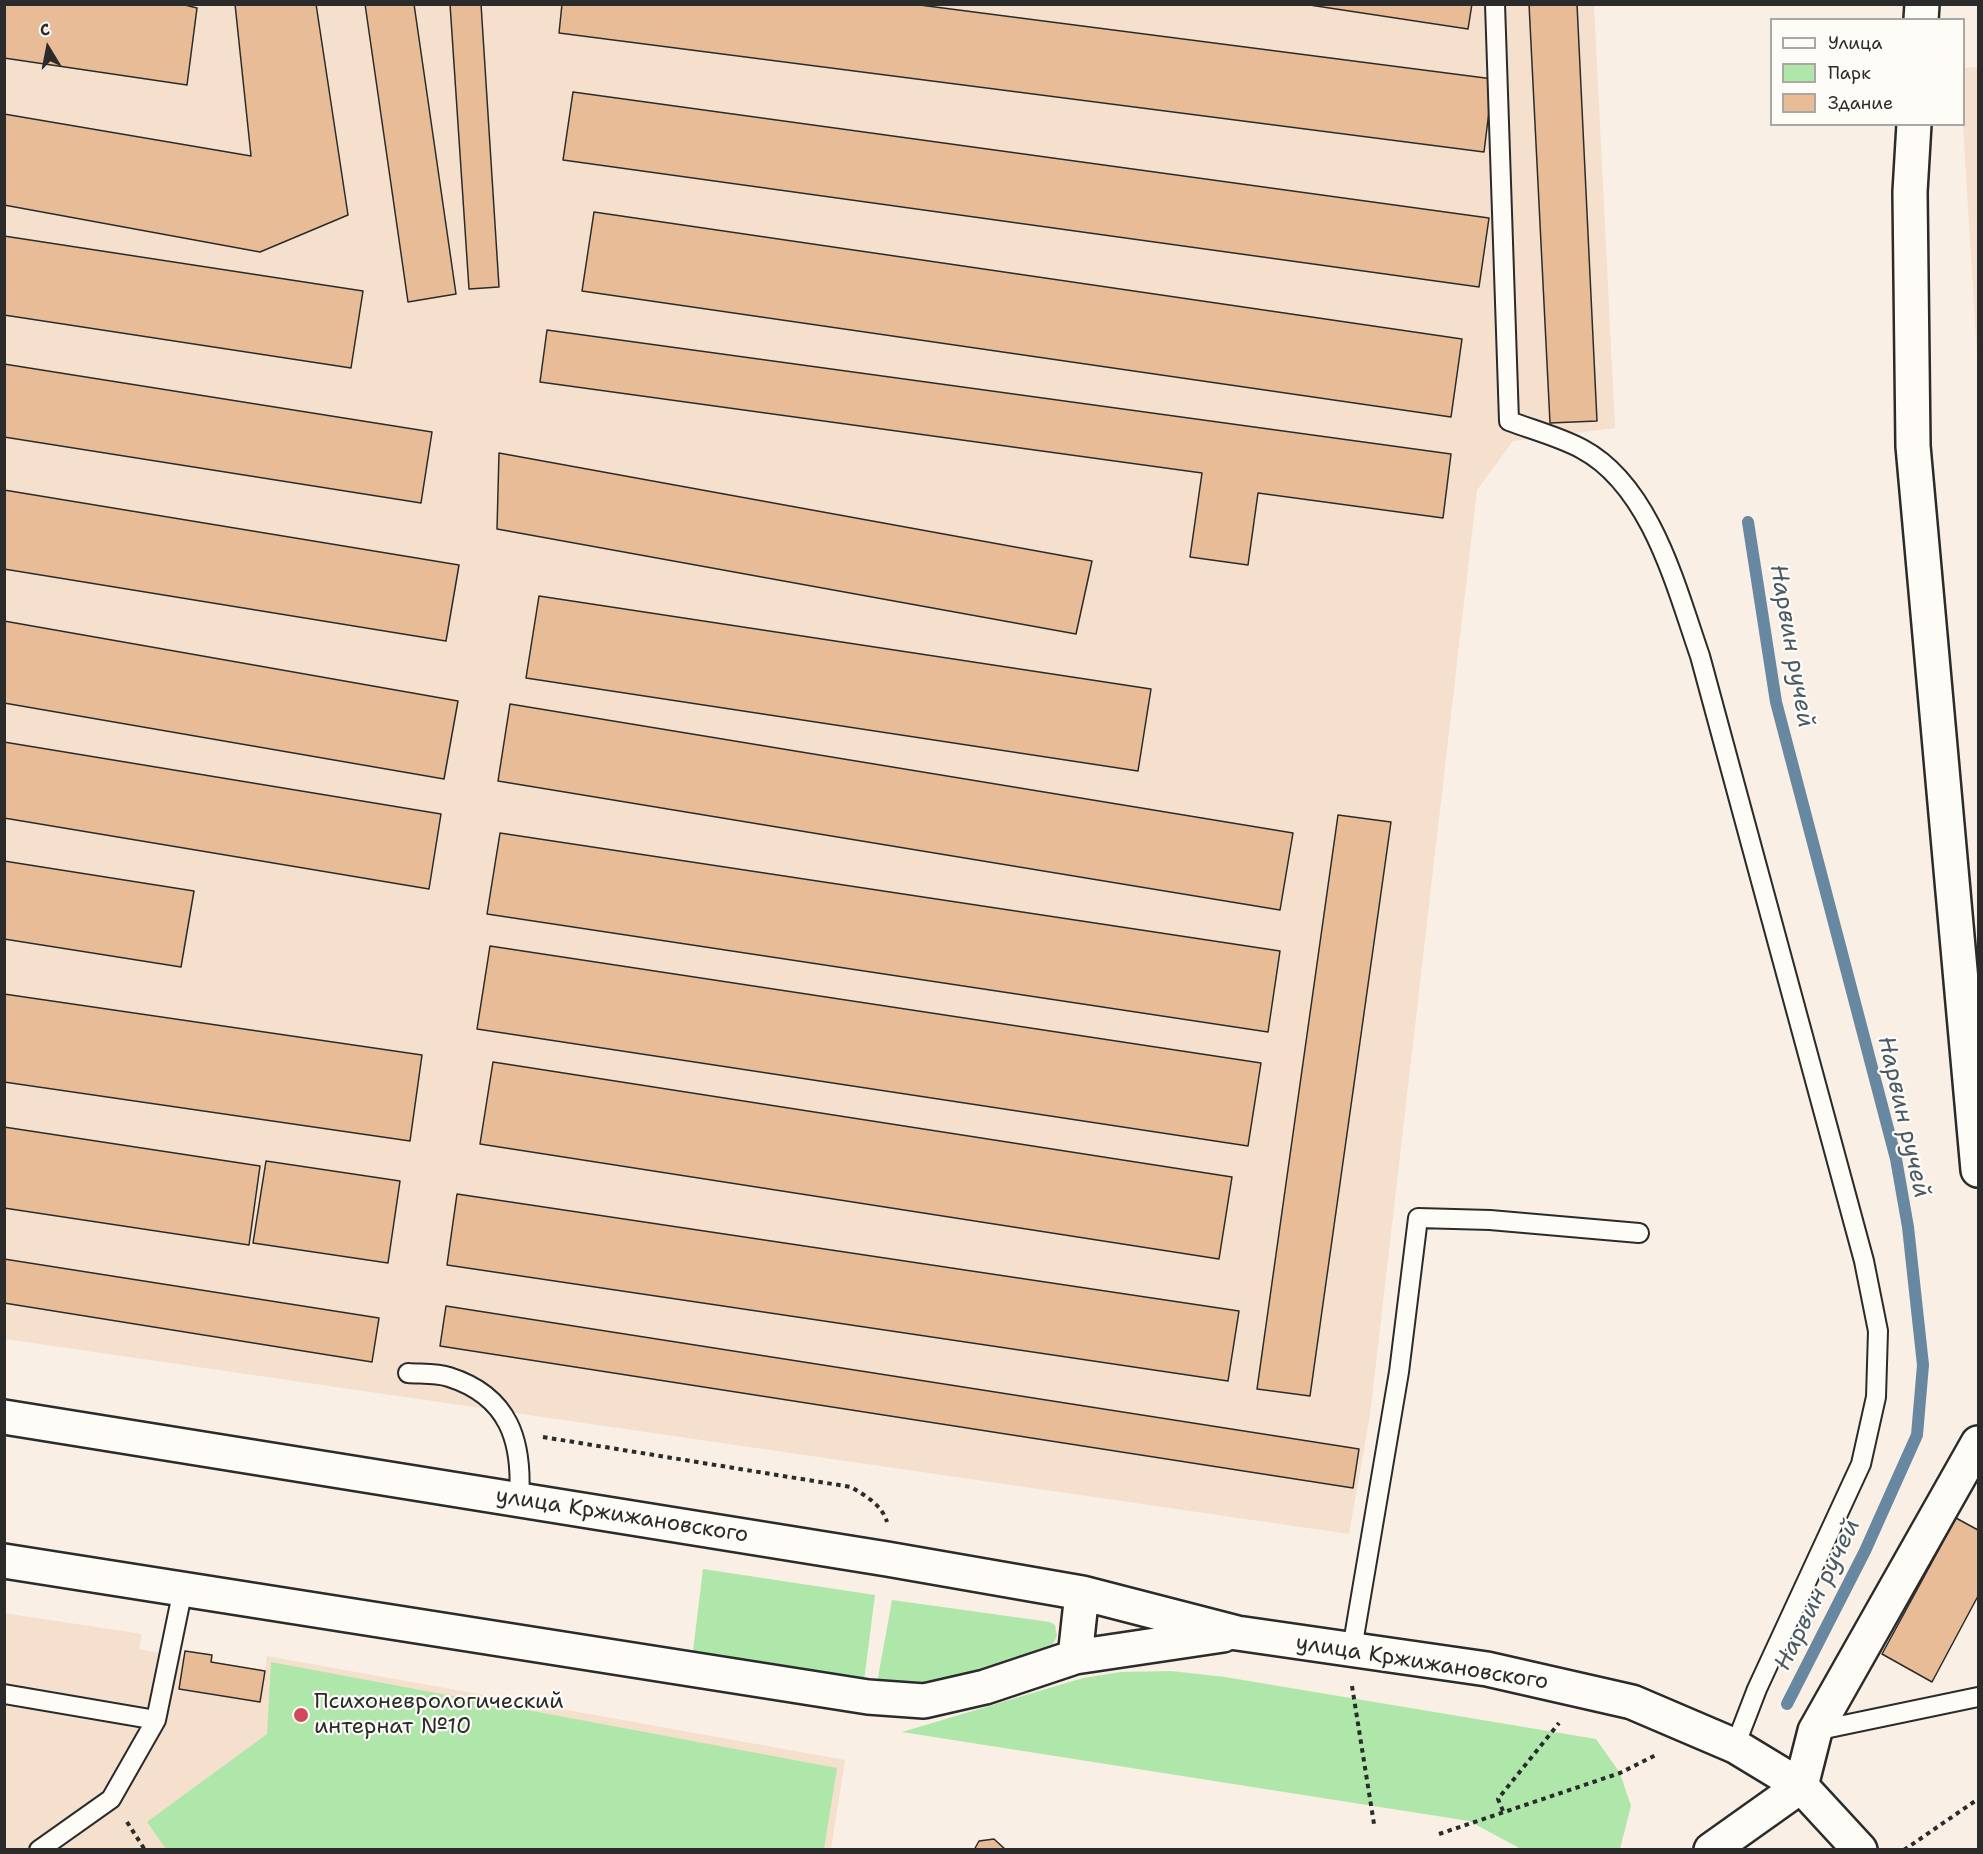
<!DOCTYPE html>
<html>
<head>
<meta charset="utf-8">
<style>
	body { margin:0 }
	#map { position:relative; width:1983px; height:1854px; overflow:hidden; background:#f9efe4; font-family:"Shantell Sans",sans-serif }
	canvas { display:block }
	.frame { position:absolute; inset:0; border:6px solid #2b2b2b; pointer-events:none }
	.legend { position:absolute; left:1770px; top:18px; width:195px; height:108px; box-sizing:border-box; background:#fdfcf7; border:2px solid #a9a8a5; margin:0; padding:8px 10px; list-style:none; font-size:18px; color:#2b2b2b }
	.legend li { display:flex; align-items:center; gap:12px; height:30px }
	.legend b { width:30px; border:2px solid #a9a8a5 }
	.north { position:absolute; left:18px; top:18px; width:60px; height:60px; -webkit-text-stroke:4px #fdfcf7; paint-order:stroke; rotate:350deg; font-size:16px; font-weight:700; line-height:24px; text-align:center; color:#2b2b2b }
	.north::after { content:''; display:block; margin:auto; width:21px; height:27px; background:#2b2b2b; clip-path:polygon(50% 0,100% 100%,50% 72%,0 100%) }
</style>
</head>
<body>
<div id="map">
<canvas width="1983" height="1854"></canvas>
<div class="frame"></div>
<ul class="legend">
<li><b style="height:8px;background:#fdfcf7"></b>Улица</li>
<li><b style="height:16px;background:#afe7ab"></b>Парк</li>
<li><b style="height:16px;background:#e7bc97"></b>Здание</li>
</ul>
<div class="north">С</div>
</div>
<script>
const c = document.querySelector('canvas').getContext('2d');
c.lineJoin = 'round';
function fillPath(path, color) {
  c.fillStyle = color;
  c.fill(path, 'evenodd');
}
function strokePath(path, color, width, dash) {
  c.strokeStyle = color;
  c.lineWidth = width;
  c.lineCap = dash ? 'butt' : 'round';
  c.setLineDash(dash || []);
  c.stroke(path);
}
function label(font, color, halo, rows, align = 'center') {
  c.font = font + ' "Shantell Sans",sans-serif';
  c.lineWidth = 4.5;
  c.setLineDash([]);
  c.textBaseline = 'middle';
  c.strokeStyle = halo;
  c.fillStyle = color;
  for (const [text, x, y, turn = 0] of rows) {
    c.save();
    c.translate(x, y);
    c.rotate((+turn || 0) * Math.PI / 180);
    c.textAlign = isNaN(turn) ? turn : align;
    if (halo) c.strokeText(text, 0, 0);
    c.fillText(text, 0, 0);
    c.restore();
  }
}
fillPath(new Path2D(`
	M5 5H1594L1615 428 1513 441 1477 490 1370 1415 1349 1534 5 1339Z
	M1978 67V373L1963 125 1964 68Z
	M4 1613 142 1634 139 1649 184 1658 265 1670 267 1656 845 1760 831 1849H5Z`), '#f4e0cd');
fillPath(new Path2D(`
	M703 1569 875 1595 864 1681 693 1651Z
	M892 1600 1050 1622 1055 1625 1057 1636 1052 1646 1002 1667 943 1680 908 1686 877 1683Z
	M271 1662 837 1768 824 1849H166L147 1822 267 1734Z
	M1171 1671 1225 1677 1596 1739 1620 1773 1631 1806 1620 1849H1521L1469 1821 902 1732 1083 1678 1121 1672Z`), '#afe7ab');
strokePath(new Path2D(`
	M1748 522 1776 702 1896 1159 1908 1227 1923 1365 1917 1435 1865 1551 1787 1704`), '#6887a0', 12);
const building = new Path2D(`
	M4 4H181L197 8 187 85 4 58Z
	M235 4H316L348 215 260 252 4 205V114L251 156Z
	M365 4H414L456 294 408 302Z
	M450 4H481L499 287 469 289Z
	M562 4H912L1493 79 1484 152 559 33Z
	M1303 4H1472L1468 29Z
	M1529 4H1577L1597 421 1550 423Z
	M573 92 1489 218 1479 287 563 160Z
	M594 212 1462 339 1451 417 582 291Z
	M4 236 363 291 351 368 4 315Z
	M547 330 1451 454 1443 518 1258 493 1248 565 1190 557 1202 473 540 382Z
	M4 364 432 432 421 503 4 437Z
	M499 453 1092 561 1076 634 497 529Z
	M4 490 459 565 446 641 4 569Z
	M539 596 1151 689 1138 771 526 678Z
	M4 621 458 701 444 779 4 703Z
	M510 704 1293 833 1280 910 498 781Z
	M4 742 441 814 429 889 4 818Z
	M1338 815 1391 822 1310 1396 1257 1389Z
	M500 833 1280 951 1268 1032 487 914Z
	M4 861 194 891 181 967 4 939Z
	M490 946 1261 1063 1248 1146 477 1029Z
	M4 994 422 1055 410 1141 4 1082Z
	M493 1062 1232 1177 1219 1259 480 1144Z
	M4 1127 260 1166 249 1245 4 1208Z
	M266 1161 400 1181 388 1263 253 1243Z
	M457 1194 1239 1311 1228 1381 447 1265Z
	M4 1259 379 1318 372 1362 4 1303Z
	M446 1306 1359 1449 1353 1488 440 1346Z
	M1956 1518 1978 1530V1596L1932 1682 1882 1654Z
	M185 1651 212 1655 211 1662 265 1671 260 1702 179 1689Z
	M994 1839 1006 1850H974L979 1841Z`);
fillPath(building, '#e7bc97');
strokePath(building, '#2b2b2b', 1.5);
const lane = new Path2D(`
	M1495 4 1509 421C1533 430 1560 437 1582 449 1651 486 1676 587 1700 656L1864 1261 1878 1331 1876 1397 1861 1464 1757 1689 1735 1746
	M408 1373C421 1374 437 1373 449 1377 509 1396 523 1441 519 1499
	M1352 1649 1399 1372 1418 1218 1490 1220 1639 1233
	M4 1694 156 1720
	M1815 1731 1978 1697
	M39 1850 111 1799 156 1720 183 1589`);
const street = new Path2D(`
	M1921 20 1922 4
	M1914 124 1910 192 1913 446 1978 1170
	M4 1417 887 1559 1082 1593 1237 1633 1487 1669 1632 1702 1735 1746 1801 1786 1860 1850
	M4 1561 868 1697 924 1701 985 1687 1075 1657 1223 1635
	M1075 1657 1082 1593
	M1801 1786 1815 1731 1978 1443
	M1711 1850 1801 1786`);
strokePath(lane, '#2b2b2b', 22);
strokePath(street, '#2b2b2b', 38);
strokePath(new Path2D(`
	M543 1437 851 1487C866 1496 882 1505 887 1522
	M1352 1686 1374 1824
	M1503 1811 1498 1799 1559 1723
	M127 1822 145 1850
	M1439 1834 1620 1773 1658 1754
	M1904 1850 1978 1799`), '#2b2b2b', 4, [4.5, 4.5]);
strokePath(lane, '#fdfcf7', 18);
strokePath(street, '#fdfcf7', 33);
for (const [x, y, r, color] of [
	[301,1715,8,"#d1495b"]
]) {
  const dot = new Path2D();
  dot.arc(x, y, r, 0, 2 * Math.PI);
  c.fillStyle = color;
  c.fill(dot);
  strokePath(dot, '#fdfcf7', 2);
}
label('22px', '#2b2b2b', '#fdfcf7', [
	["улица Кржижановского",622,1516,9],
	["улица Кржижановского",1422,1663,9]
]);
label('22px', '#2b2b2b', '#fdfcf7', [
	["Психоневрологический",314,1702],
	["интернат №10",314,1727]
], 'left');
label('italic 24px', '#4a5966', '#fdfcf7', [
	["Нарвин ручей",1791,646,80],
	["Нарвин ручей",1903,1117,77],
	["Нарвин ручей",1818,1595,-64]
]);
</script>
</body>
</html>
